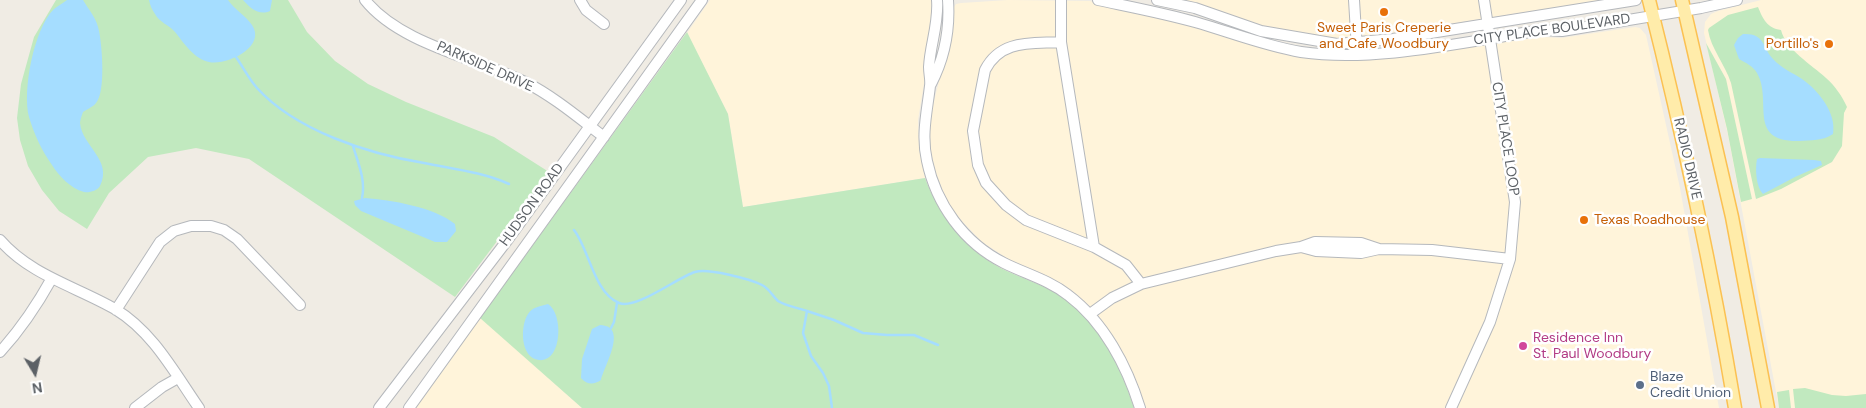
<!DOCTYPE html>
<html>
<head>
<meta charset="utf-8">
<style>
	body { margin:0 }
	#map { position:relative; width:1866px; height:408px; overflow:hidden; background:#f0ece4; font-family:"DM Sans",sans-serif }
	canvas { display:block }
	.north { position:absolute; left:10px; top:348px; width:50px; height:50px; -webkit-text-stroke:4px #fff; paint-order:stroke; rotate:171deg; font-size:14px; font-weight:700; line-height:20px; text-align:center; color:#5c6166 }
	.north::after { content:''; display:block; margin:auto; width:18px; height:22px; background:#5c6166; clip-path:polygon(50% 0,100% 100%,50% 72%,0 100%) }
</style>
</head>
<body>
<div id="map">
<canvas width="1866" height="408"></canvas>
<div class="north">N</div>
</div>
<script>
const c = document.querySelector('canvas').getContext('2d');
c.lineJoin = 'round';
function fillPath(path, color) {
  c.fillStyle = color;
  c.fill(path, 'evenodd');
}
function strokePath(path, color, width, dash) {
  c.strokeStyle = color;
  c.lineWidth = width;
  c.lineCap = dash ? 'butt' : 'round';
  c.setLineDash(dash || []);
  c.stroke(path);
}
function label(font, color, halo, rows, align = 'center') {
  c.font = font + ' "DM Sans",sans-serif';
  c.lineWidth = 5;
  c.setLineDash([]);
  c.textBaseline = 'middle';
  c.strokeStyle = halo;
  c.fillStyle = color;
  for (const [text, x, y, turn = 0] of rows) {
    c.save();
    c.translate(x, y);
    c.rotate((+turn || 0) * Math.PI / 180);
    c.textAlign = isNaN(turn) ? turn : align;
    if (halo) c.strokeText(text, 0, 0);
    c.fillText(text, 0, 0);
    c.restore();
  }
}
fillPath(new Path2D(`
	M710 0H933L931 41 918 120 919 149 925 178 743 207 728 114 687 33Z
	M1008 0 1089 1 1115 6 1312 56 1478 42 1513 41 1542 37 1561 38 1635 27 1640 28 1646 35 1680 188 1719 408H1146L1137 383 1126 359 1109 331 1092 308 1075 293 1061 283 1037 271 1013 262 982 242 959 218 948 203 936 174 930 148V129L933 105 948 46 952 10 956 4 961 3Z
	M1172 0H1603L1345 40 1283 33Z
	M1761 0H1866V408H1779L1728 135 1704 33 1705 22 1711 14 1718 11Z
	M477 314 582 408H409Z`), '#fff4da');
fillPath(new Path2D(`
	M56 0H288L307 32 335 61 368 84 406 102 494 137 549 172 455 297 249 159 196 148 148 157 109 193 87 229 59 211 42 190 28 166 20 140 17 118 21 84 34 37Z
	M1758 7C1763 19 1767 28 1781 30 1786 50 1811 64 1826 78 1835 86 1842 96 1847 107L1844 113 1842 146 1832 162 1781 189 1756 199 1731 83C1725 64 1711 49 1708 30L1709 28 1728 15Z
	M687 32 728 114 743 207 925 178C940 219 969 254 1009 272 1029 281 1049 287 1067 300 1100 325 1122 369 1134 408H582L480 318Z
	M1706 43 1726 79 1752 199 1741 202 1727 129Z
	M1805 388 1832 395 1846 396 1866 394V408H1795L1793 389Z
	M1789 390 1791 408H1779L1777 392Z`), '#c1e9bf');
fillPath(new Path2D(`
	M67 0H83C89 10 97 19 99 31 102 45 106 92 96 103 93 107 87 109 83 112 82 115 80 120 80 123 82 146 113 160 100 186 97 191 89 193 84 192 70 188 59 176 52 165 42 151 34 134 29 117 22 91 34 28 54 9 58 6 63 3 67 0Z
	M149 0H228C234 9 246 16 252 25 267 47 226 66 209 62 194 59 184 43 175 32 169 25 159 22 155 14 152 10 150 5 149 0Z
	M243 0H272L270 11C259 16 250 8 243 0Z
	M1743 34C1765 33 1762 47 1773 59 1781 68 1793 73 1802 79 1818 90 1837 113 1833 134 1823 141 1811 140 1799 141 1746 142 1773 101 1757 73 1753 66 1746 63 1739 59L1734 45 1738 38Z
	M1760 158 1814 160 1821 161 1822 165 1795 177 1763 194C1756 187 1755 169 1757 159Z
	M365 198C391 200 434 207 455 224L456 231 447 242H435L361 211 355 205 354 201Z
	M548 304C564 314 562 363 539 360 520 358 520 326 528 314 532 307 541 306 548 304Z
	M600 325C629 326 604 366 601 380 594 385 587 385 581 378L582 359 592 329Z`), '#a5ddff');
strokePath(new Path2D(`
	M236 57C243 67 249 79 257 88 296 131 369 154 424 163 453 169 482 172 509 184
	M353 146C358 163 366 180 362 198
	M574 230C589 249 594 293 619 303 636 310 678 277 695 272 708 268 750 279 762 285 770 289 772 296 778 301 786 306 798 308 807 311L803 333 811 356 823 373 829 386 832 408
	M807 311 834 320 863 333 887 335H914L938 345
	M611 328 614 322 617 303`), '#a5ddff', 2.5);
const minor = new Path2D(`
	M365 0C400 44 476 58 525 82 553 96 579 118 604 137
	M580 0 586 10 604 24
	M937 0C939 23 930 45 929 67 929 74 931 80 930 86 927 112 921 135 927 161 936 204 964 243 1004 263 1026 274 1049 280 1068 295 1104 322 1127 366 1140 408
	M1061 0V42C1031 44 1001 39 985 70L973 131 978 165 986 183 1006 205 1026 220 1094 247 1126 265 1141 284
	M1098 0C1131 7 1163 13 1195 22 1230 32 1265 46 1301 52 1377 63 1467 41 1543 30L1562 31 1701 8 1737 0
	M1157 0 1195 8 1261 31 1337 44 1393 39 1636 0
	M1354 0 1357 49
	M1061 42 1094 247
	M931 84C944 59 950 29 948 0
	M0 240C30 275 77 287 115 309 153 332 174 372 199 408
	M1301 247 1316 251 1361 253 1379 249 1432 250 1510 259
	M116 310 160 242 174 231 191 226H211L224 230 237 239 300 305
	M1090 314 1112 298 1141 284 1276 251 1301 247 1315 242 1361 243 1379 249
	M0 352C21 329 37 305 52 278
	M135 408 162 387 178 378
	M379 408 509 238 681 0
	M409 408 702 0
	M1451 408 1490 322 1510 259 1515 202 1484 0`);
const major = new Path2D(`
	M1649 0C1683 135 1712 271 1735 408
	M1682 0 1732 217 1768 408`);
strokePath(minor, '#b5b8bc', 12);
strokePath(major, '#fbc152', 15);
strokePath(minor, '#fff', 10);
strokePath(major, '#ffecaa', 12);
for (const [x, y, r, color] of [
	[1384,12,5,"#e8710a"],
	[1829,44,5,"#e8710a"],
	[1584,220,5,"#e8710a"],
	[1523,346,5,"#d1479c"],
	[1640,385,5,"#5c6f8a"]
]) {
  const dot = new Path2D();
  dot.arc(x, y, r, 0, 2 * Math.PI);
  c.fillStyle = color;
  c.fill(dot);
  strokePath(dot, '#fff', 2);
}
label('14px', '#c56008', '#fff', [
	["Sweet Paris Creperie",1384,28],
	["and Cafe Woodbury",1384,44],
	["Portillo's",1819,44,"right"],
	["Texas Roadhouse",1594,220,"left"]
]);
label('14px', '#5c6166', '#fff', [
	["CITY PLACE BOULEVARD",1552,30,-8],
	["PARKSIDE DRIVE",485,67,24],
	["CITY PLACE LOOP",1505,139,81],
	["RADIO DRIVE",1687,159,77],
	["HUDSON ROAD",532,205,-54]
]);
label('14px', '#b23c85', '#fff', [
	["Residence Inn",1533,338],
	["St. Paul Woodbury",1533,354]
], 'left');
label('14px', '#4e5e75', '#fff', [
	["Blaze",1650,377],
	["Credit Union",1650,393]
], 'left');
</script>
</body>
</html>
